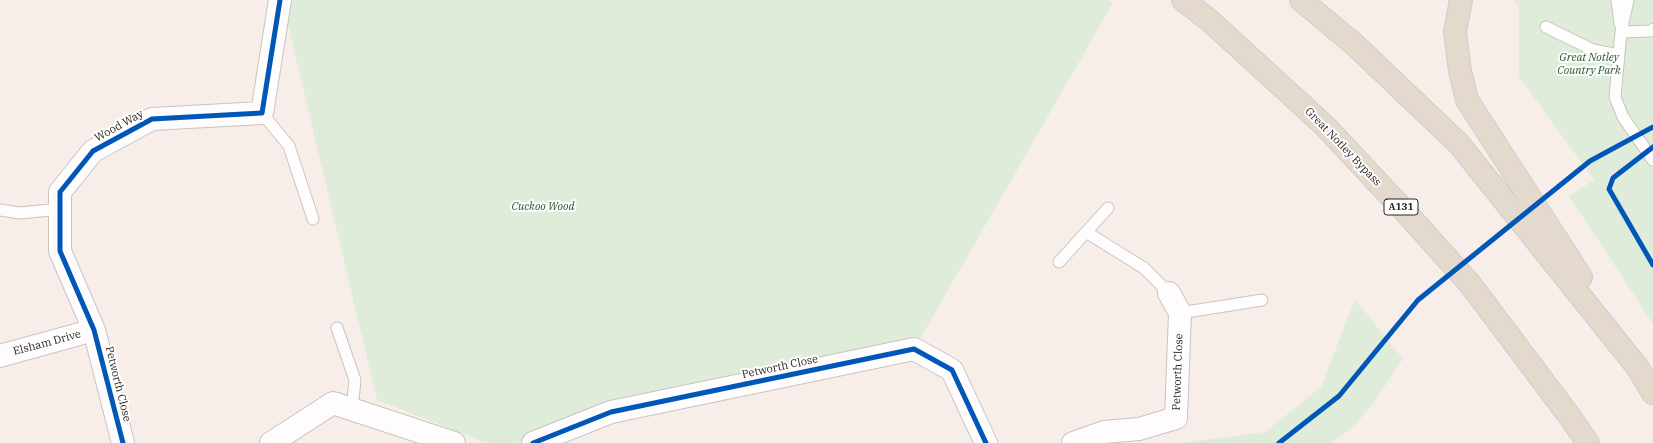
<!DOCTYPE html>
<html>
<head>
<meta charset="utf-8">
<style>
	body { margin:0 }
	canvas { display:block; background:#f8eee9 }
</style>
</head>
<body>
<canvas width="1653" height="443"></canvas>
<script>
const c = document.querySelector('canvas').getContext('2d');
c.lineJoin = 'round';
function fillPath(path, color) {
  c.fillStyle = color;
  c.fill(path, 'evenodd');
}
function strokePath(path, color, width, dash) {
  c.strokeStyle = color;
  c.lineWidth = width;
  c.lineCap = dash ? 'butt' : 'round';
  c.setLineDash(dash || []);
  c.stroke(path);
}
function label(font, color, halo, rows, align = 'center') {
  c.font = font + ' "IBM Plex Serif",serif';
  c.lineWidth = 4;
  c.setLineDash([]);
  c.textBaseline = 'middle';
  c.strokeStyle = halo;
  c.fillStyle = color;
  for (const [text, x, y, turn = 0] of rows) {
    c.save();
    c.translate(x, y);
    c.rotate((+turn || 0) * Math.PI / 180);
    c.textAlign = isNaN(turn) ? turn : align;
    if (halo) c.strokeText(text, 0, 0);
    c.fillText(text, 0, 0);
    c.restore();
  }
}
fillPath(new Path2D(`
	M282 0H1108L1113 3 916 346 605 405 516 443H491L482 441 377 400Z
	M1513 0H1653V324L1569 196 1594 180 1519 77V6Z
	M1355 299 1403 359C1382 389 1363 426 1330 443H1180L1265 432 1321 387Z`), '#e0ecda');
const service = new Path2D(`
	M1617 0 1620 24
	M1628 0 1621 32 1615 97 1623 117 1653 160
	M1546 27 1593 50 1619 55
	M1621 32 1651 31 1653 29
	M262 113 289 146 313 219
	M0 210 20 213 60 209
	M1086 232 1144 268 1169 293
	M1059 262 1108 208
	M1180 313 1262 300
	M337 328 355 380 352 409`);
const minor = new Path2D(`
	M0 356 94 330
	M123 443 94 330 60 251V192L93 151 152 119 262 113 280 0
	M271 443 333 403 454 443
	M533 443 611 412 914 349 952 370 986 443
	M1073 443 1104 432 1139 429 1176 418 1180 313 1169 293`);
const trunk = new Path2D(`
	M1183 0 1209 20 1325 126 1410 217 1470 284 1570 417 1588 443
	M1301 0 1355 45 1459 144 1638 368 1653 393
	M1461 0 1455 32 1460 71 1467 100 1581 277`);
strokePath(service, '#cac3bf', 13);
strokePath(minor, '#cac3bf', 24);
strokePath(trunk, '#d2cdca', 24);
strokePath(service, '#fefcfc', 11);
strokePath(minor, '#fefcfc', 22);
strokePath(trunk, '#e3d9cd', 22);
strokePath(new Path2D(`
	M1653 147 1613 178 1609 189 1653 265
	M123 443 94 330 60 251V192L93 151 152 119 262 113 280 0
	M533 443 611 412 914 349 952 370 986 443
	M1279 443 1339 396 1418 300 1590 161 1653 127`), '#0057b8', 5);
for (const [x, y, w] of [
	[1401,207,34]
]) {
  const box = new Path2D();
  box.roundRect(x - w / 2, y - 8, w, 16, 3);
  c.fillStyle = '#fefefe';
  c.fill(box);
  strokePath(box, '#2a2420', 1);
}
label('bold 10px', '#2a2420', null, [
	["A131",1401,207]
]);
label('italic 11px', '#23522a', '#fefefe', [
	["Great Notley",1589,58],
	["Country Park",1589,71],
	["Cuckoo Wood",543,207]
]);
label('11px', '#2a2420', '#fefefe', [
	["Wood Way",119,126,-29],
	["Great Notley Bypass",1343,147,46],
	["Elsham Drive",47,343,-15],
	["Petworth Close",780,367,-12],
	["Petworth Close",1178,372,-88],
	["Petworth Close",118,384,76]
]);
</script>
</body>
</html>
